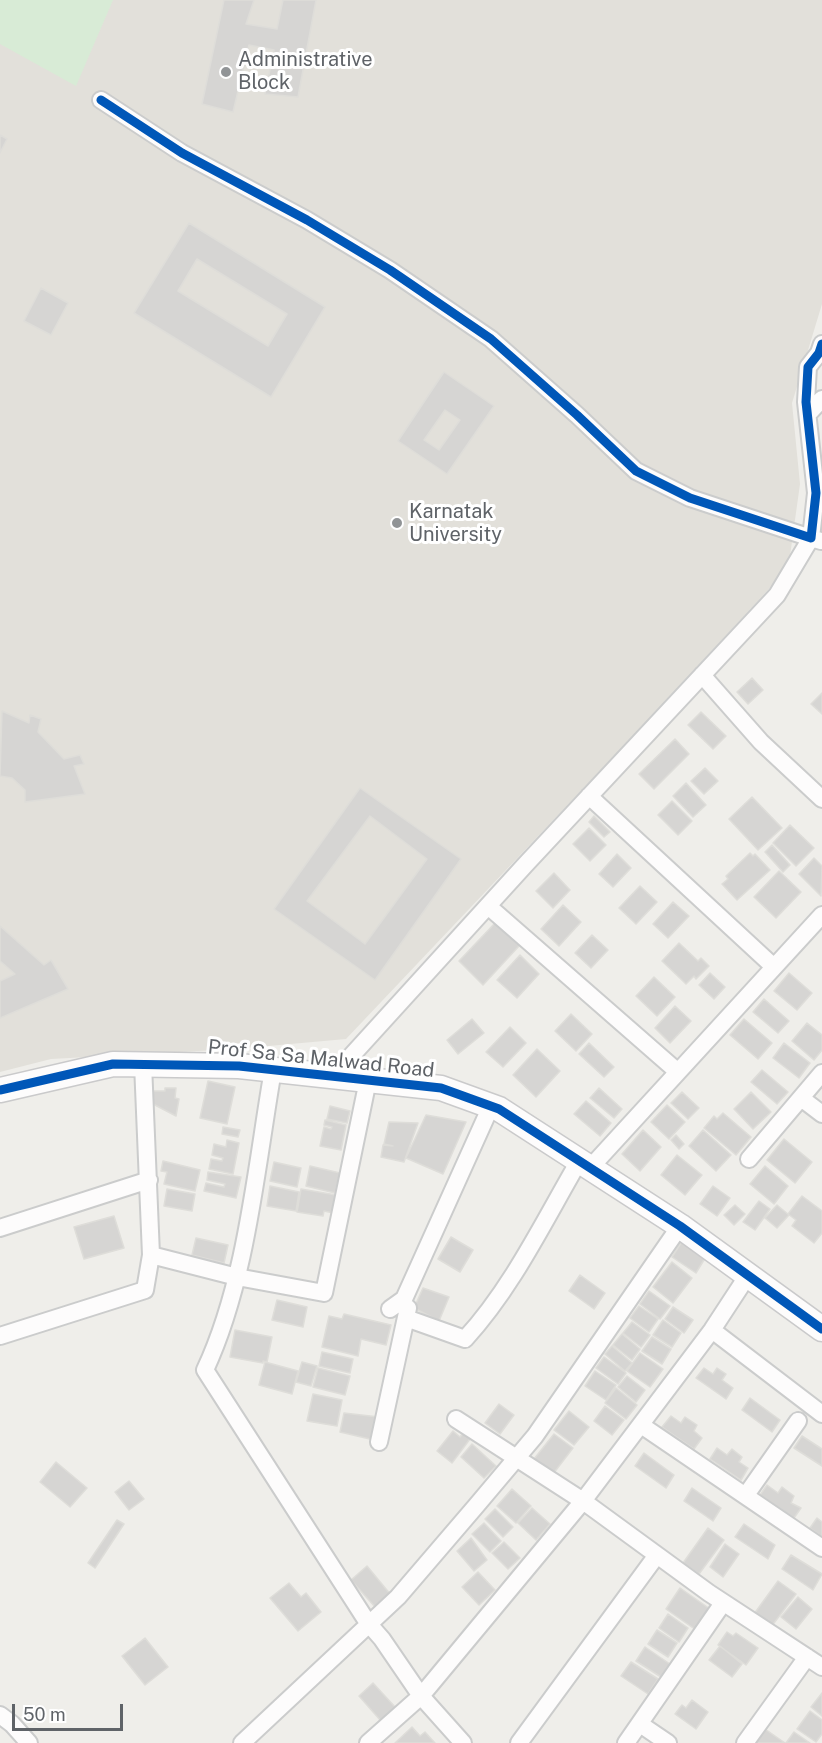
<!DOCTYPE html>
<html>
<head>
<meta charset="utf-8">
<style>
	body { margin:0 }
	#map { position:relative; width:822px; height:1743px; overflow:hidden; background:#efeeea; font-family:"Public Sans",sans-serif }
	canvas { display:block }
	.scale { position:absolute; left:12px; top:1704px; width:111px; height:27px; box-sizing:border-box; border:3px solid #5f6368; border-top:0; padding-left:8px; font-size:18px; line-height:21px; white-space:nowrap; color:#5f6368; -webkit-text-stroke:4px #fff; paint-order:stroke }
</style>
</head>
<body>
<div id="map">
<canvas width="822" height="1743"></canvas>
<div class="scale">50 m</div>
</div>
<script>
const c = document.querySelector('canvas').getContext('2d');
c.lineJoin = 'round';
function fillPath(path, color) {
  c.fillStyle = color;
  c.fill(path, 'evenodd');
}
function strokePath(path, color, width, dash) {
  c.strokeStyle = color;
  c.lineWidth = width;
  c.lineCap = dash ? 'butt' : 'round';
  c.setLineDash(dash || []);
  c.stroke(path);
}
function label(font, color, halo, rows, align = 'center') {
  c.font = font + ' "Public Sans",sans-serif';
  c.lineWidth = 6;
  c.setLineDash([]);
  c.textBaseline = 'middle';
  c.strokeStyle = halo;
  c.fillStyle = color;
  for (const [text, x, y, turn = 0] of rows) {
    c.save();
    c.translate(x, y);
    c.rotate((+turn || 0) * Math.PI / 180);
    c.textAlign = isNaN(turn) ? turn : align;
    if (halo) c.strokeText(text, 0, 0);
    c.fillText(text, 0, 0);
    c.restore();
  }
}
fillPath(new Path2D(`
	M0 0H822V304L792 403 800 484 789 563 768 590 649 719 346 1039 235 1049 51 1059 0 1072Z`), '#e2e0da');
fillPath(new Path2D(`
	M0 0H113L76 86 0 44Z`), '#d8ebd6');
const building = new Path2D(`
	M224 0H254L246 24 277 29 283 0H316L298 97 265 94 274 50 249 45 233 112 202 104Z
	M0 135 7 139 0 153Z
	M189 223 325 307 271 397 134 313ZM197 259 287 314 268 346 178 291Z
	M41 288 68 303 51 335 24 321Z
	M444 372 494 406 447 474 398 441ZM445 410 460 420 439 450 424 440Z
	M752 678 763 690 748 704 737 692Z
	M822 693V714L811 704Z
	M2 711 29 723 30 715 41 719 38 732 64 759 80 755 84 764 74 766 85 794 25 802V790L12 778 0 776Z
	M701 712 726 736 713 749 688 725Z
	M675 739 689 754 654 789 639 774Z
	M705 768 718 781 704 794 691 781Z
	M686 783 706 805 693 817 673 796Z
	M360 788 461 859 375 980 274 909ZM370 816 427 859 365 944 307 901Z
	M752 797 782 828 758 850 729 819Z
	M672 801 692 821 678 835 658 815Z
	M594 816 610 832 604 837 589 822Z
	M790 825 814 848 796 866 773 843Z
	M589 828 606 845 590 861 573 844Z
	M772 845 790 865 783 872 765 852Z
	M750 853 753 856 755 854 770 870 737 900 722 884 728 879 726 876Z
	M617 854 631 868 613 887 599 874Z
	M814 858 822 866 821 896 799 874Z
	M779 871 801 892 776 918 754 897Z
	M554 873 570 890 553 908 536 891Z
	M640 886 657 902 636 924 619 908Z
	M673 902 689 916 668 938 653 924Z
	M563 905 581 922 559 946 541 929Z
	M496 922 520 945 483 985 459 961Z
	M0 926 44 965 51 960 68 989 0 1018V981L15 974 0 961Z
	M592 935 608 950 591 968 575 953Z
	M679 943 698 961 701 958 709 966 696 979 694 976 686 984 662 961Z
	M520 955 539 974 517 998 497 980Z
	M710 973 725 987 714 999 699 985Z
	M789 973 812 993 797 1010 774 991Z
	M654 977 675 997 657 1016 636 996Z
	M764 999 789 1021 778 1033 753 1012Z
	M675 1006 691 1021 670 1043 655 1028Z
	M571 1014 592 1034 576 1051 555 1031Z
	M472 1019 484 1033 458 1054 447 1040Z
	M744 1019 772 1043 758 1059 730 1035Z
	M807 1023 822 1035V1050L814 1060 792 1041Z
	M510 1027 526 1043 503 1067 486 1052Z
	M589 1043 614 1067 604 1077 579 1054Z
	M784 1043 810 1063 799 1078 773 1058Z
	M537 1049 560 1071 536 1097 513 1075Z
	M762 1070 788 1092 777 1104 751 1082Z
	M208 1081 235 1087 227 1124 200 1118Z
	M165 1088H176L175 1098 179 1099 176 1116 153 1104 152 1091H165Z
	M599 1088 622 1109 614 1118 590 1098Z
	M682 1092 699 1108 688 1119 671 1103Z
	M751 1092 771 1112 753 1129 734 1109Z
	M586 1101 611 1123 600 1136 574 1114Z
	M667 1105 685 1122 669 1139 651 1122Z
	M330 1106 350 1111 347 1123 327 1119Z
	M723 1113 751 1137 736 1155 704 1128 714 1116 717 1119Z
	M426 1115 466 1122 443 1174 406 1158Z
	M325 1120 346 1125 341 1150 320 1146 324 1127 331 1129 332 1127 324 1125Z
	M389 1122 418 1123 404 1162 381 1157 383 1145 393 1146 384 1144Z
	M223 1127 240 1130 238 1137 222 1134Z
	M643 1130 661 1147 640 1171 622 1154Z
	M703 1130 731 1155 716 1171 689 1146Z
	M676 1135 684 1144 679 1149 671 1140Z
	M784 1139 812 1162 795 1183 767 1160Z
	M227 1140 239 1143 233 1174 209 1169 211 1159 222 1161 223 1158 212 1155 214 1144 226 1147Z
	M677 1155 702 1175 685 1195 661 1175Z
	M163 1161 200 1170 195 1191 164 1184 167 1172 161 1171Z
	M274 1162 301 1168 297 1187 270 1181Z
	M310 1166 340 1173 335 1193 306 1186Z
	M765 1166 788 1186 774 1204 750 1184Z
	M208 1172 241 1177 236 1198 204 1191 206 1183 224 1187 225 1184 207 1180Z
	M270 1186 299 1192 296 1211 267 1206Z
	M713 1186 730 1198 717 1216 700 1204Z
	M167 1189 195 1194 192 1211 164 1206Z
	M301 1189 336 1195 333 1213 324 1211 323 1216 297 1212Z
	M802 1196 822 1211V1233L814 1243 792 1226 796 1220 788 1214Z
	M759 1201 770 1209 755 1230 743 1222Z
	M735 1205 745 1214 734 1225 724 1215Z
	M777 1205 789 1215 777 1228 765 1218Z
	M114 1216 124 1248 84 1259 74 1227Z
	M451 1237 473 1250 460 1272 438 1259Z
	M196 1238 228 1245 224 1263 192 1255Z
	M683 1240 707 1255 696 1273 672 1257Z
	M672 1262 692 1278 673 1303 653 1287Z
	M580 1275 605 1293 594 1309 569 1291Z
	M423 1288 449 1297 439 1321 414 1308Z
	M649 1291 670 1306 660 1319 640 1304Z
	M277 1300 307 1307 303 1327 272 1320Z
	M639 1306 658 1319 649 1332 630 1318Z
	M673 1307 693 1320 684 1333 665 1319Z
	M344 1314 391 1325 386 1345 361 1339 358 1356 322 1347 329 1316 342 1319Z
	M663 1320 681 1333 672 1347 653 1335Z
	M632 1322 650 1335 641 1347 623 1333Z
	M235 1330 272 1337 267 1362 263 1361V1363L230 1357Z
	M622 1334 640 1349 632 1360 613 1345Z
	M652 1337 671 1349 662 1364 642 1351Z
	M612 1346 632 1363 625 1371 605 1354Z
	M322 1352 353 1359 350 1373 319 1366Z
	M640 1353 663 1369 650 1387 627 1371Z
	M604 1357 626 1373 618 1384 596 1368Z
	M265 1362 298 1371 292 1394 259 1385Z
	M302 1362 317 1366 311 1386 296 1382Z
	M318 1368 350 1376 345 1395 313 1387Z
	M704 1368 713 1374 717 1368 726 1374 722 1380 733 1388 726 1399 696 1378Z
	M595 1371 616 1385 606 1400 585 1386Z
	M627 1376 645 1390 636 1402 618 1387Z
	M616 1388 637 1405 626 1419 605 1403Z
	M313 1394 342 1400 337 1426 307 1421Z
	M750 1398 780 1420 772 1432 742 1410Z
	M499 1404 514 1415 500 1434 485 1423Z
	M605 1406 624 1420 612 1435 594 1421Z
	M569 1411 589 1427 574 1445 554 1430Z
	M344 1413 379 1417 374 1440 340 1432Z
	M671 1416 681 1423 685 1417 697 1425 694 1431 702 1438 694 1449 662 1427Z
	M453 1431 460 1437 463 1433 470 1439 452 1463 437 1451Z
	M554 1434 573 1448 553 1474 534 1459Z
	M802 1436 822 1449V1466L794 1448Z
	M472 1444 496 1466 484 1478 461 1457Z
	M717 1448 727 1455 732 1449 742 1457 739 1462 748 1468 741 1480 710 1459Z
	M644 1453 674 1475 666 1488 635 1466Z
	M56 1462 87 1488 70 1507 40 1482Z
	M129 1481 144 1499 129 1510 115 1492Z
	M767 1485 778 1493 782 1487 794 1496 791 1503 801 1508 794 1518 760 1495Z
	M692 1488 721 1508 713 1521 684 1501Z
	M512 1489 531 1506 516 1523 497 1506Z
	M532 1508 550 1524 536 1540 518 1523Z
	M495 1509 513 1527 503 1537 485 1519Z
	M817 1518 822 1522V1537L810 1528Z
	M117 1520 124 1524 95 1568 88 1563Z
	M484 1523 501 1541 490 1552 472 1534Z
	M744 1524 775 1545 768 1559 735 1537Z
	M708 1528 724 1540 699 1574 683 1563Z
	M471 1538 487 1560 474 1571 457 1551Z
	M504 1542 520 1558 508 1569 492 1553Z
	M725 1544 739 1554 723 1577 710 1567Z
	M791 1555 822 1574 813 1590 782 1569Z
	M367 1566 391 1595 376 1608 351 1580Z
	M478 1572 495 1590 479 1605 462 1587Z
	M778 1581 796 1594 771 1627 754 1614Z
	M289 1583 301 1597 306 1593 321 1612 298 1631 270 1598Z
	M680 1588 710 1609 696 1630 666 1609Z
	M798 1597 812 1609 796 1629 781 1617Z
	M668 1614 688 1628 679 1642 659 1628Z
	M657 1630 677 1643 668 1657 648 1644Z
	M727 1632 733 1636 736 1633 758 1648 746 1665 718 1645Z
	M145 1638 168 1667 145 1685 122 1656Z
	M720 1646 742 1664 732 1677 709 1660Z
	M645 1647 670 1664 661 1677 636 1661Z
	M631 1662 658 1679 648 1694 621 1676Z
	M373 1683 396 1708 381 1721 359 1696Z
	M822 1693V1716L811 1707Z
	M692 1700 708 1712 696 1729 675 1714 682 1705 686 1708Z
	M810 1711 822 1720V1734L816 1742 797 1729Z
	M412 1727 420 1736 425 1732 435 1743H395Z
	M765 1729 785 1743H754Z
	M794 1732 810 1743H786Z`);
fillPath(building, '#d6d5d3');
strokePath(building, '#deddd9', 1.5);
const street = new Path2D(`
	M101 100 182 153 307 220 390 270 491 339 577 415 636 471 690 498 811 538 816 493 806 402 808 367 819 353 822 344
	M808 414 822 399
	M702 675 761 742 822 799
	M589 796 774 967
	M488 906 678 1072
	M273 1070C256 1167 247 1280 205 1370L368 1623 382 1639 421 1696 463 1743
	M333 1076 525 865 777 595 811 538 821 541
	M801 1098 822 1114
	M749 1159 822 1073
	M590 1168 822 915
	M0 1228 149 1180
	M151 1255 237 1277 324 1293 368 1080
	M390 1309 404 1299 491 1106
	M406 1318 465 1339C512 1288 544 1221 579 1161
	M712 1330 822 1414
	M0 1336 145 1290 151 1255 143 1064
	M456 1419 583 1501 709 1593 822 1667
	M641 1425 822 1548
	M379 1442 408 1308
	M746 1495 798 1421
	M0 1715 12 1724 29 1743
	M640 1724 668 1743
	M242 1743 398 1597 476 1506 535 1436 680 1226
	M368 1743 421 1696 583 1501 712 1330 748 1275
	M519 1743 657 1555
	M626 1743 723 1603
	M745 1743 807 1657`);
const secondary = new Path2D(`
	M0 1090 113 1064 239 1066 441 1088 499 1109 680 1226 822 1329`);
strokePath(street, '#cbcccc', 20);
strokePath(secondary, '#cacacb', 27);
strokePath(street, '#fdfcfc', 16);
strokePath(secondary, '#fdfcfc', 24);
strokePath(new Path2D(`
	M101 100 182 153 307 220 390 270 491 339 577 415 636 471 690 498 811 538 816 493 806 402 808 367 819 353 822 344
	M0 1090 113 1064 239 1066 441 1088 499 1109 680 1226 822 1329`), '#0057b8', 9);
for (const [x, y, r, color] of [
	[226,72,6,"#919496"],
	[397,523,6,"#919496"]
]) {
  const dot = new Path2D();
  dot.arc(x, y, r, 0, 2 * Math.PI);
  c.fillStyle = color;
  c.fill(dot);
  strokePath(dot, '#fff', 2);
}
label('20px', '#5f6368', '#fff', [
	["Administrative",238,60],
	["Block",238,83],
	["Karnatak",409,512],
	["University",409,535]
], 'left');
label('20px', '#5f6368', '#fff', [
	["Prof Sa Sa Malwad Road",321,1059,6]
]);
</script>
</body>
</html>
